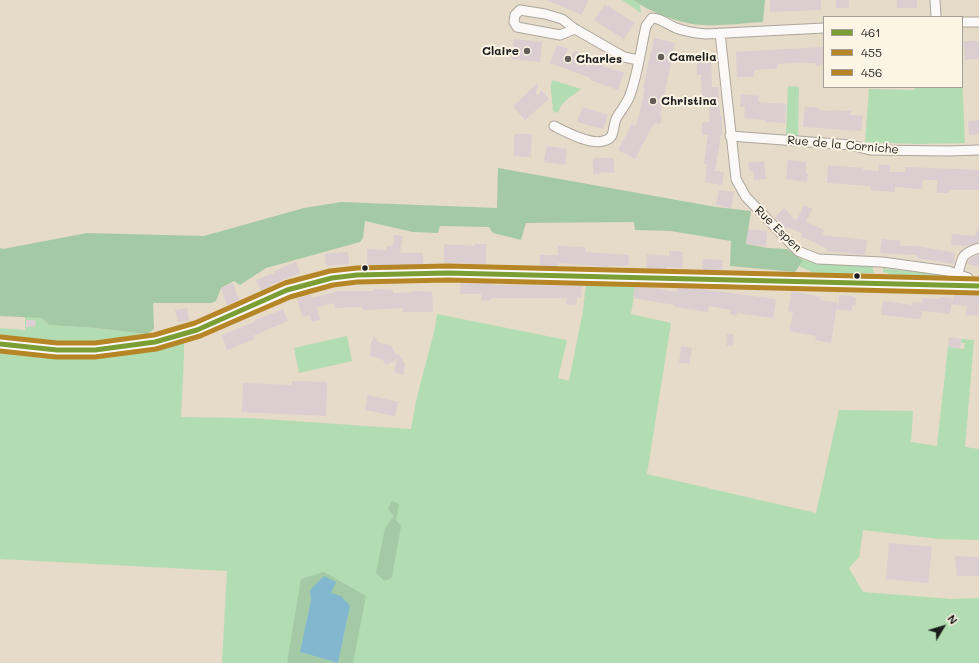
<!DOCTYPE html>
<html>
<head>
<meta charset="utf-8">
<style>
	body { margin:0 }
	#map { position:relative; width:979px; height:663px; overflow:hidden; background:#e6dac9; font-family:Mali,sans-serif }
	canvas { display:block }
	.legend { position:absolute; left:823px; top:16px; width:140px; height:72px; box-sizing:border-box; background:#fcf5e5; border:1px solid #a29e95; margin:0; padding:5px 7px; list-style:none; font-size:12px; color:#1c1c1c }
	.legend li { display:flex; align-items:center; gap:8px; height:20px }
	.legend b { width:20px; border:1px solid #a29e95 }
	.north { position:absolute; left:923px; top:607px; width:40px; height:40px; -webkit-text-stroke:3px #fcf5e5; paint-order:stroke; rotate:52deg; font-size:11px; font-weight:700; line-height:16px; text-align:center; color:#1c1c1c }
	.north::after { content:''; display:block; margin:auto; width:14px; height:18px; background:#1c1c1c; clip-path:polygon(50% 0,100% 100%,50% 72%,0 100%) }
</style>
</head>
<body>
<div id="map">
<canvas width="979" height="663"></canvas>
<ul class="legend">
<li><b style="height:5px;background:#7a9e34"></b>461</li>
<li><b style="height:5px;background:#b68626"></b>455</li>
<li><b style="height:5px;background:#b68626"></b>456</li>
</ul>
<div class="north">N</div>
</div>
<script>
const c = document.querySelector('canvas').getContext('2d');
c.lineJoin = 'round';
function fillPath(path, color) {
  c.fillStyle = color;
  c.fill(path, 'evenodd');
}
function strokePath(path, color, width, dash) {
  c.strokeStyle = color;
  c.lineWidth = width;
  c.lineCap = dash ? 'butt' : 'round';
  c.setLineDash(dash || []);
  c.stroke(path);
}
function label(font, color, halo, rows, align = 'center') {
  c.font = font + ' Mali,sans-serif';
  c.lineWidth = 4;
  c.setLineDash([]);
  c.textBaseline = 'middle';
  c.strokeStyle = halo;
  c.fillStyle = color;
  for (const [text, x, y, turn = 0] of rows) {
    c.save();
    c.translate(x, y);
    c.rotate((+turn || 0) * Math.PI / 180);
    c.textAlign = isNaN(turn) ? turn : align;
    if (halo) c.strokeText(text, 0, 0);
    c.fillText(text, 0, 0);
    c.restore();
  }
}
fillPath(new Path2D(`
	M622 0H633L640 5 641 13Z
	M962 75 965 143 917 144 865 142 869 89 915 90V87H962Z
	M552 80 581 89C569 99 564 98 558 113L553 111C553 102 549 87 552 80Z
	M788 86 799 87 798 136 786 135Z
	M803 260 872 265 874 273 818 275 799 266Z
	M904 267 958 276 959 279 948 277 889 275 888 273 883 272V268L904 271Z
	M586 282 636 283 631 314 671 323 647 474 816 513 839 410 913 411 911 442 937 446 948 347 964 349 965 343H961V339L974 340 965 447 979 449V540L939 539 863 530 859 557 849 568 863 592 951 599 979 598V663H222L227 571 0 559V328L25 330V317L42 318 49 325 96 328 147 334 155 342 154 349 184 341V356L181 417 249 418 411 429 416 401 435 328 437 314 567 340 558 378 569 381 583 311Z
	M347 336 352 361 299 373 294 348Z`), '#b2dcb2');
fillPath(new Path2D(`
	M633 0H765L763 22C743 23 723 26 704 25 683 25 650 12 633 0Z
	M498 168 716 207 751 211 746 244 768 248 787 249 803 260 795 272 730 266 731 241 671 231 635 230 634 222 526 223 521 240 493 233 489 227 440 226 438 233 413 232 365 221 363 238 360 242 266 268 240 285 234 281 221 288 216 301 211 303H153L154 329 147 334 96 328 49 325 42 318 0 316V248L3 249 87 233 204 236 304 208 341 202 497 208Z
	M392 501 399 504 396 520 401 526 392 577 385 581 376 573 385 528 394 516 388 509Z
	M324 572 366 596 353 663H338L350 606 310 590 311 600 300 652 337 663H287L301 579Z`), '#a3caa4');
fillPath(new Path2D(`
	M324 576 336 582 331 593 341 596 350 606 338 663 300 652 311 600 310 590Z`), '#82b7cf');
fillPath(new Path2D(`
	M546 0H588L582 15Z
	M770 0H821V10L770 12Z
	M836 0H849V8H836Z
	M897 0H917V8H897Z
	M605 4 634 23 624 39 594 20Z
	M654 38 675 43 660 116 662 117 660 124 654 123 635 159 618 150 632 124 636 126 645 89 643 88Z
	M514 39 542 42 540 62 511 59Z
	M964 41H979V59L965 60Z
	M557 45 568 49 565 56 570 58 574 51 586 55 584 60 624 73 618 90 590 80 591 78 550 63Z
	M824 47V65L816 66V63H806V62L778 64V68L754 70V77H737L736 52Z
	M711 53 712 87H718L720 116H722V135H721L715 171 724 172 722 185 705 182 707 164H704L708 135H702V122H710L709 106 703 107 701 75H697V54Z
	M538 83 536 94 539 95 541 90 549 99 525 120 513 106Z
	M741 94 759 96 758 102 786 104 785 123 765 122V120L744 118 745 107H740Z
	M582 107 608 115 603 129 577 122Z
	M805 107 819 108V110L834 111V110L851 111 850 115 863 116 861 131 803 127Z
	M979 120V134L969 135 968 121Z
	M514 134H532L531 157 514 156Z
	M547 146 567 149 565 165 544 162Z
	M593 158H614V173L600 172V174H593Z
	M788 160 806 162V174H808L807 182 786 179Z
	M764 161 766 179 754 180 753 171H749L748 163Z
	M828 165 863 168V170L879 171V165H890L889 172H905V167L979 170V190H949V193H937V180H923L922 189 895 187V192L871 190V186L827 183Z
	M719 190 734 192 731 208 716 205Z
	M804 205 812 209 806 222 822 229 824 231 822 235 867 240 865 255 827 251V249L801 236 802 233 788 227 786 229 775 217 784 208 796 221Z
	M978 228 979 229V242L967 246 951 245 952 234 975 236Z
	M748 229 767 231 766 246 747 244Z
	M394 235 403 236 400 253H423V266L367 265V249L386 250V246H393Z
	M882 239 900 241V246H919L955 253 954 264 917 258V255L880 253Z
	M444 244 474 246V244H486V264L444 263Z
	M558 246 585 247V252L629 255 628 266 609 265 608 267 558 263 557 268 540 266V255H558Z
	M669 251 683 252 682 268 666 267V270L646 268 647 254 669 256Z
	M348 252 349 264 326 266 325 254Z
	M979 254V267L967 264 970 258Z
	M703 259 723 260 722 271 702 270Z
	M296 262 300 273 270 285 271 287 261 291 256 280 274 273V271Z
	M466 280 493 281V285L582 286 581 298 577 297 576 305 566 304 567 298H491V301L481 300V294H460L461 281Z
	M233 283 239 300 227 305 221 288Z
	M635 285 677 292 678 286 776 299 773 318 737 313V316L730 314 731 310 709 306 708 312 675 307V305L633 298Z
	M374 289 393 290V293L413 292 412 291H418L432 292 433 312H403V308L363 310 362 307 335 308V303L317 307 320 320 312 322 310 315 302 317 297 298 311 295 312 298 335 292V291H374Z
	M792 291 821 297 820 300 839 303V295L852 296 856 298 855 306 852 305V311L836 309 831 343 815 340 816 336 789 331 793 312 788 311Z
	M955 293 979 295 978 316 966 315 967 306 951 304Z
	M940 297 952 298 950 314 922 311 921 319 881 315 883 301 912 305V302L922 303 923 298 939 299Z
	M187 308 189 320 178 322 175 310Z
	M283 309 288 321 253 336 254 339 227 350 222 335 255 322 254 321Z
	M26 320H36L35 327H26Z
	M727 334H734L733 346 726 345Z
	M374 336 378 342 391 346 397 356 398 353 405 364 403 375 394 372 397 359 386 365 382 359 370 356 371 347 370 346Z
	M949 337 961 339 960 348 948 347Z
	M681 346 692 348 689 364 679 363Z
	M292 381 327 382 326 416 242 412 243 383 292 385Z
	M368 395 398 402 395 416 365 410Z
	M889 543 932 547 928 583 886 579Z
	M955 556 979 557V576H957Z`), '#daced1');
const minor = new Path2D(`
	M935 0 936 17
	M962 22H979
	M575 29 560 35 517 27 514 22 515 15 520 10 545 14 562 19 575 29 624 57 638 60
	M720 33 736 179 746 197 798 251 818 259 882 262 948 271 968 278 974 286
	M554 126C566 132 590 145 603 141 616 139 612 128 616 119 620 111 627 104 630 95 638 73 641 48 646 26L652 18C661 18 668 25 676 28 686 32 695 33 706 34L824 28
	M730 136 851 145 870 150 948 151 979 150
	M958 274C962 257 962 253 979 248`);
const major = new Path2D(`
	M0 344 57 350H95L155 342 197 330 242 311 287 290 310 283 332 278 357 275 448 273 723 279 862 284 979 286`);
strokePath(minor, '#ada59b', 11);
strokePath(major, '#ada59b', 13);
strokePath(minor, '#fbf9f7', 9);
strokePath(major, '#fbf9f7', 11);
strokePath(new Path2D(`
	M0 344 57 350H95L155 342 197 330 287 290 332 278 357 275 448 273 979 286`), '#7a9e34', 5);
strokePath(new Path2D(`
	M0 351 56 357H95L156 349 200 336 290 297 333 285 357 282 448 280 979 293`), '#b68626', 5);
strokePath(new Path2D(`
	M1 337 57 343H95L154 335 195 323 285 283 330 271 357 268 448 266 979 279`), '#b68626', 5);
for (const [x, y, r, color] of [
	[527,51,4,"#635e59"],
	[661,57,4,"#635e59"],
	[568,59,4,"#635e59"],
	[653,101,4,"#635e59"],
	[365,268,3.5,"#1c1c1c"],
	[857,276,3.5,"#1c1c1c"]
]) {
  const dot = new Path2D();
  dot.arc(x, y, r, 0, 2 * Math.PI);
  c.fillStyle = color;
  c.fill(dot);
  strokePath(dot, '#fcf5e5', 1.5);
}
label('bold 12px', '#1c1c1c', '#fcf5e5', [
	["Claire",519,51,"right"],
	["Camelia",669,57],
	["Charles",576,59],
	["Christina",661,101]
], 'left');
label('12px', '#1c1c1c', '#fcf5e5', [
	["Rue de la Corniche",843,145,5],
	["Rue Espen",778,229,44]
]);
</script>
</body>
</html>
